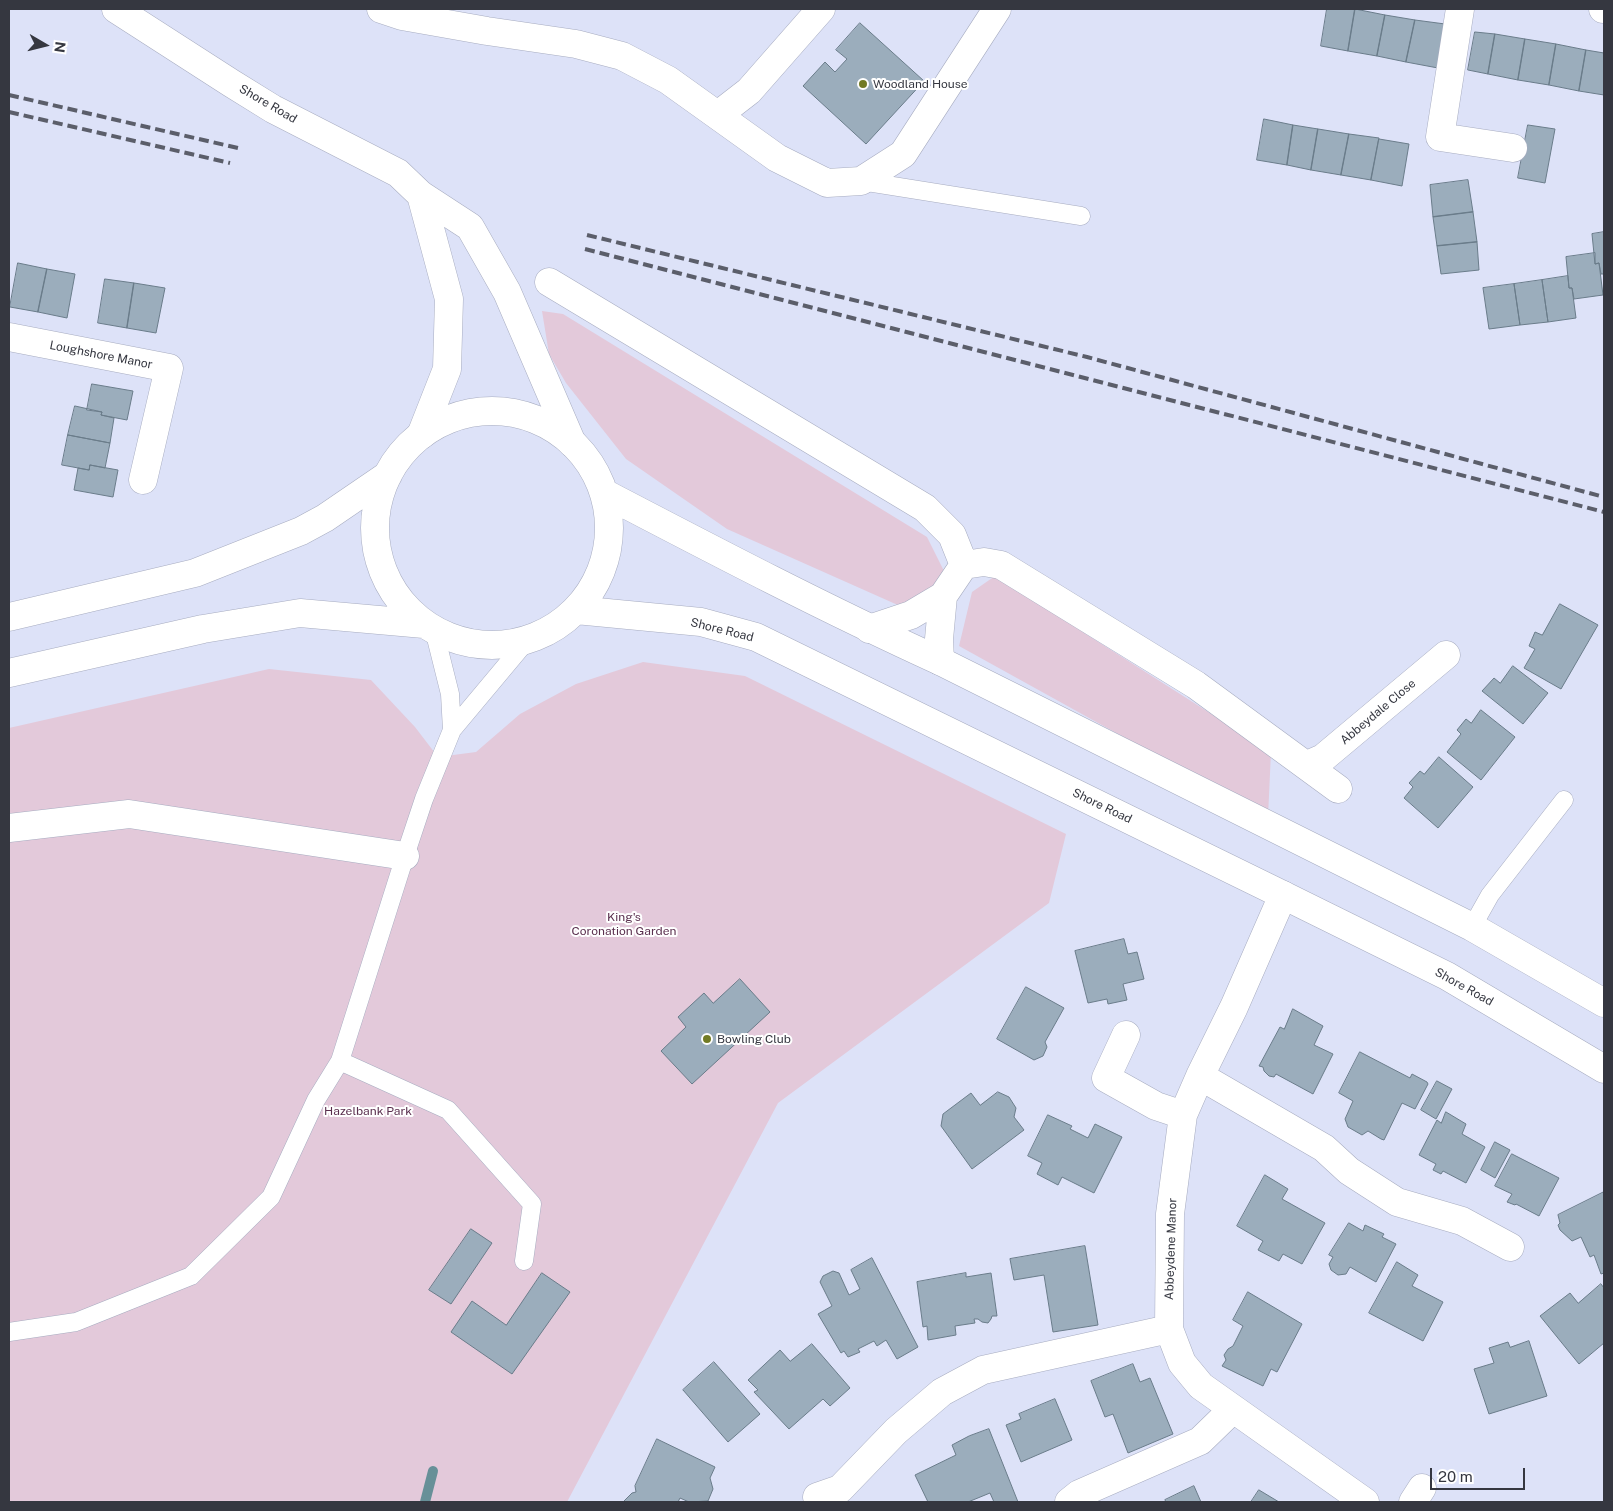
<!DOCTYPE html>
<html>
<head>
<meta charset="utf-8">
<style>
	body { margin:0 }
	#map { position:relative; width:1613px; height:1511px; overflow:hidden; background:#dde2f8; font-family:"Public Sans",sans-serif }
	canvas { display:block }
	.frame { position:absolute; inset:0; border:10px solid #353740; pointer-events:none }
	.north { position:absolute; left:20px; top:20px; width:50px; height:50px; -webkit-text-stroke:4px #fff; paint-order:stroke; rotate:98deg; font-size:14px; font-weight:700; line-height:20px; text-align:center; color:#353740 }
	.north::after { content:''; display:block; margin:auto; width:18px; height:22px; background:#353740; clip-path:polygon(50% 0,100% 100%,50% 72%,0 100%) }
	.scale { position:absolute; left:1430px; top:1468px; width:95px; height:22px; box-sizing:border-box; border:2px solid #353740; border-top:0; padding-left:6px; font-size:15px; line-height:18px; white-space:nowrap; color:#353740; -webkit-text-stroke:4px #fff; paint-order:stroke }
</style>
</head>
<body>
<div id="map">
<canvas width="1613" height="1511"></canvas>
<div class="frame"></div>
<div class="north">N</div>
<div class="scale">20 m</div>
</div>
<script>
const c = document.querySelector('canvas').getContext('2d');
c.lineJoin = 'round';
function fillPath(path, color) {
  c.fillStyle = color;
  c.fill(path, 'evenodd');
}
function strokePath(path, color, width, dash) {
  c.strokeStyle = color;
  c.lineWidth = width;
  c.lineCap = dash ? 'butt' : 'round';
  c.setLineDash(dash || []);
  c.stroke(path);
}
function label(font, color, halo, rows, align = 'center') {
  c.font = font + ' "Public Sans",sans-serif';
  c.lineWidth = 4;
  c.setLineDash([]);
  c.textBaseline = 'middle';
  c.strokeStyle = halo;
  c.fillStyle = color;
  for (const [text, x, y, turn = 0] of rows) {
    c.save();
    c.translate(x, y);
    c.rotate((+turn || 0) * Math.PI / 180);
    c.textAlign = isNaN(turn) ? turn : align;
    if (halo) c.strokeText(text, 0, 0);
    c.fillText(text, 0, 0);
    c.restore();
  }
}
fillPath(new Path2D(`
	M542 311 563 314 927 537 945 573 933 593 909 610 727 529 626 459 566 383 549 354Z
	M995 576 1271 752 1268 817 959 646 972 592Z
	M643 662 745 676 1066 834 1049 903 778 1103 567 1502H9V728L269 669 371 680 415 727 438 757 476 752 520 714 576 684Z`), '#e3c9da');
strokePath(new Path2D(`
	M425 1502 433 1471`), '#679098', 10);
const building = new Path2D(`
	M1327 9H1355L1348 51 1321 46Z
	M1355 9 1385 15 1377 56 1348 51Z
	M1385 15 1415 20 1406 62 1377 56Z
	M1415 20 1445 24 1438 68 1406 62Z
	M860 23 924 81 866 144 803 86 825 62 835 72 847 59 836 50Z
	M1475 32 1495 34 1488 74 1468 70Z
	M1495 34 1525 39 1518 80 1488 74Z
	M1525 39 1556 44 1549 85 1518 80Z
	M1556 44 1586 50 1579 91 1549 85Z
	M1586 50 1604 53V95L1579 91Z
	M1264 119 1293 125 1287 165 1257 160Z
	M1293 125 1318 129 1311 170 1287 165Z
	M1528 125 1555 129 1545 183 1518 178Z
	M1318 129 1349 134 1341 175 1311 170Z
	M1349 134 1379 138 1371 180 1341 175Z
	M1379 139 1409 144 1402 186 1371 180Z
	M1468 180 1473 212 1433 217 1430 185Z
	M1473 212 1477 242 1437 246 1433 217Z
	M1604 232V274H1601L1599 263 1595 264 1592 234Z
	M1477 242 1479 270 1441 274 1437 246Z
	M1595 253V264L1599 263 1603 295 1574 299 1572 288H1569L1566 257Z
	M18 263 47 269 38 312 10 307Z
	M47 269 75 274 67 318 38 312Z
	M1568 276 1569 288H1572L1576 318 1548 322 1542 280Z
	M105 279 134 283 127 328 98 323Z
	M1542 280 1548 322 1520 325 1514 284Z
	M134 283 165 288 156 333 127 328Z
	M1514 284 1520 325 1489 329 1483 288Z
	M92 384 133 391 127 420 101 415 102 412 87 410Z
	M75 406 102 412 101 415 114 418 110 443 68 435Z
	M68 435 110 443 105 468 90 465 89 470 62 465Z
	M90 465 118 470 113 497 74 490 78 468 89 470Z
	M1560 604 1598 625 1561 689 1524 668 1535 649 1529 646 1535 632 1542 635Z
	M1513 666 1548 693 1523 724 1482 691 1494 678 1500 683Z
	M1481 710 1515 737 1481 780 1447 752 1461 734 1457 730 1466 719 1471 723Z
	M1439 757 1473 787 1438 828 1404 798 1413 787 1409 783 1420 771 1424 774Z
	M1124 939 1128 954 1137 952 1144 979 1123 984 1127 1000 1108 1004 1107 999 1088 1003 1075 951Z
	M740 979 770 1012 692 1084 661 1051 686 1027 678 1017 704 993 713 1003Z
	M1026 987 1064 1008 1045 1042 1047 1047 1043 1056 1034 1060 997 1039Z
	M1293 1009 1323 1026 1314 1045 1333 1054 1313 1094 1276 1074 1274 1077 1269 1076 1264 1071 1263 1067 1259 1066 1280 1027 1284 1029Z
	M1360 1052 1410 1078 1412 1074 1427 1082 1428 1084 1415 1109 1402 1103 1384 1140 1381 1139 1368 1131 1362 1135 1348 1127 1345 1119 1353 1101 1339 1093Z
	M1437 1081 1452 1089 1436 1119 1421 1110Z
	M998 1092 1009 1097 1016 1108 1014 1117 1024 1130 972 1169 941 1126 943 1114 971 1093 980 1105Z
	M1446 1112 1466 1124 1462 1134 1485 1147 1466 1183 1443 1171 1441 1174 1433 1170 1436 1164 1419 1155 1437 1120 1441 1123Z
	M1048 1115 1072 1126 1070 1129 1088 1138 1095 1124 1122 1137 1094 1193 1062 1177 1058 1185 1037 1174 1042 1163 1028 1156Z
	M1495 1142 1510 1150 1495 1178 1481 1170Z
	M1512 1154 1559 1178 1539 1216 1516 1204 1515 1205 1507 1202 1512 1194 1495 1186Z
	M1265 1175 1288 1189 1282 1199 1325 1223 1302 1264 1283 1254 1279 1261 1258 1250 1263 1241 1237 1226Z
	M1604 1192V1273L1601 1274 1594 1255 1590 1257 1581 1237 1572 1241 1560 1230 1558 1225 1560 1223 1558 1215Z
	M1349 1223 1363 1231 1365 1225 1384 1234 1382 1237 1396 1244 1376 1282 1350 1267 1346 1274 1338 1275 1331 1270 1329 1264 1333 1257 1329 1255Z
	M471 1229 492 1243 451 1304 429 1290Z
	M1085 1246 1098 1325 1053 1332 1044 1275 1014 1280 1010 1259Z
	M872 1258 918 1347 897 1359 886 1340 877 1346 874 1341 858 1349 860 1352 848 1357 844 1351 841 1353 818 1314 832 1306 820 1282 823 1276 833 1271 839 1273 849 1295 860 1289 851 1270Z
	M1397 1262 1418 1275 1412 1286 1443 1302 1423 1341 1369 1313Z
	M542 1273 570 1292 512 1374 451 1332 472 1301 506 1325Z
	M966 1273V1277L991 1273 997 1316H992L991 1319 988 1323 982 1322 978 1319H974L975 1323 955 1326 956 1335 928 1340 927 1326 923 1327 917 1282Z
	M1601 1284 1604 1288V1343L1579 1364 1540 1316 1570 1293 1578 1303Z
	M1248 1292 1302 1324 1277 1372 1271 1369 1263 1386 1222 1366 1226 1360 1224 1355 1228 1349 1233 1346 1243 1326 1233 1320Z
	M1529 1341 1547 1396 1489 1414 1474 1369 1494 1363 1489 1348 1508 1342 1510 1347Z
	M812 1344 850 1388 830 1406 823 1399 789 1429 754 1392 758 1390 748 1380 780 1350 790 1361Z
	M714 1362 760 1414 728 1442 683 1390Z
	M1133 1364 1140 1382 1150 1378 1173 1434 1128 1453 1113 1414 1105 1417 1091 1381Z
	M1055 1399 1072 1440 1021 1462 1006 1425 1021 1419 1019 1414Z
	M989 1429 1018 1502H994L990 1493 968 1502H928L915 1475 956 1455 952 1445 969 1436Z
	M657 1439 715 1467 710 1478 713 1489 708 1501 689 1502 680 1498 678 1502H623L632 1493 636 1492 635 1486Z
	M1194 1486 1201 1502H1166L1165 1500Z
	M1259 1490 1279 1502H1251Z`);
fillPath(building, '#9badbc');
strokePath(building, '#6a7c8a', 1);
const lane = new Path2D(`
	M861 181 1081 216
	M434 630 450 694 452 730
	M1472 927 1490 895 1564 800
	M340 1061 448 1110 532 1204 524 1261
	M9 1332 76 1322 191 1276 271 1197 316 1100 340 1061 405 856 424 799 452 730 529 638`);
const street = new Path2D(`
	M381 9 402 16 487 31 576 44 622 56 668 80 777 158 827 183 861 181 903 154 997 9
	M1460 9 1440 137 1513 148
	M1603 9H1604
	M718 115 749 91 821 9
	M549 282 925 508 952 535 964 565
	M9 337 169 368 143 480
	M869 629 911 615 943 596 964 565 984 562 1001 565 1196 685 1338 789
	M940 661 939 639 943 596
	M1307 765 1323 758 1446 655
	M9 828 129 814 405 856
	M1283 895 1234 1007 1200 1076 1183 1115 1170 1214 1169 1329 1182 1363 1201 1386 1365 1502
	M1126 1035 1106 1078 1156 1106 1183 1115
	M1200 1076 1324 1148 1349 1171 1397 1202 1462 1221 1510 1247
	M817 1497 840 1489 896 1431 942 1392 983 1370 1169 1329
	M1069 1502 1079 1494 1200 1441 1233 1409
	M1413 1502 1422 1488`);
const primary = new Path2D(`
	M116 9 231 83 273 109 398 173 421 195 470 227 507 292 572 443
	M421 195 449 299 447 369 421 435`);
const highway = new Path2D(`
	M375 528a117 117 0 1 1 234 0a117 117 0 1 1-234 0Z
	M604 493C715 551 826 609 940 661L1472 927 1604 1003
	M576 610 701 622 756 637 1283 895 1447 976 1604 1069
	M9 617 195 573 301 531 325 518 388 475
	M9 673 203 629 300 613 424 624`);
strokePath(lane, '#a7acc0', 19);
strokePath(street, '#a7acc0', 29);
strokePath(primary, '#a7acc0', 29);
strokePath(highway, '#a7acc0', 29);
strokePath(lane, '#fff', 18);
strokePath(street, '#fff', 28);
strokePath(primary, '#fff', 28);
strokePath(highway, '#fff', 28);
strokePath(new Path2D(`
	M9 95 242 149
	M9 112 230 163
	M587 235 1087 357 1604 497
	M585 249 1604 512`), '#5b5e6a', 4, [10, 5]);
for (const [x, y, r, color] of [
	[863,84,5,"#727b25"],
	[707,1039,5,"#727b25"]
]) {
  const dot = new Path2D();
  dot.arc(x, y, r, 0, 2 * Math.PI);
  c.fillStyle = color;
  c.fill(dot);
  strokePath(dot, '#fff', 2);
}
label('12px', '#353740', '#fff', [
	["Woodland House",873,84],
	["Bowling Club",717,1039]
], 'left');
label('12px', '#353740', '#fff', [
	["Shore Road",268,104,30],
	["Loughshore Manor",101,355,11],
	["Shore Road",722,630,14],
	["Abbeydale Close",1378,712,-40],
	["Shore Road",1102,806,26],
	["Shore Road",1464,987,29],
	["Abbeydene Manor",1171,1249,-88]
]);
label('12px', '#5a2f4e', '#fff', [
	["King's",624,917],
	["Coronation Garden",624,931],
	["Hazelbank Park",368,1111]
]);
</script>
</body>
</html>
